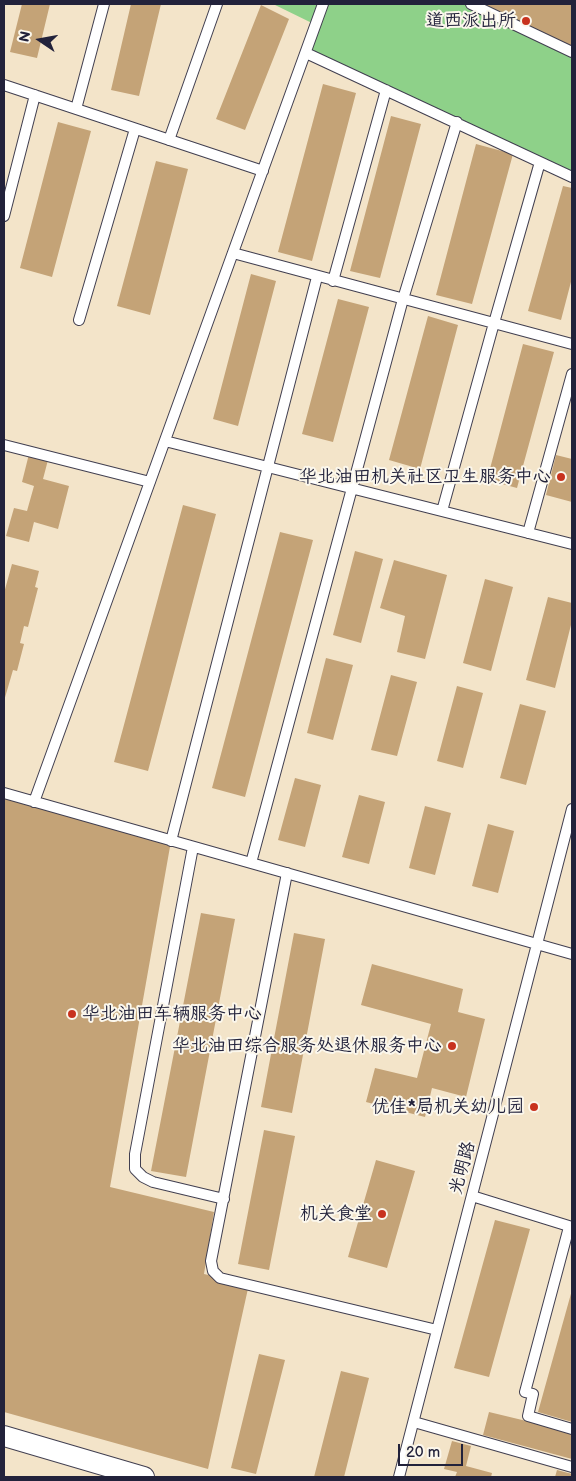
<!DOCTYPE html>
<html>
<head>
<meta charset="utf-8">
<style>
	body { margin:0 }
	#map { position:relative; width:576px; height:1481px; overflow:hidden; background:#f3e4c9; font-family:"Balsamiq Sans",sans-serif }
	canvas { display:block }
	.frame { position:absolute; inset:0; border:5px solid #22223b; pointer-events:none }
	.north { position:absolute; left:15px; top:15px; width:50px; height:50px; -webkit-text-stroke:4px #fbf7ec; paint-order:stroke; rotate:282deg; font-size:14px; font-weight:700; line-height:20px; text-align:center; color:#22223b }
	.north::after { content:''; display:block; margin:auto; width:18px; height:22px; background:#22223b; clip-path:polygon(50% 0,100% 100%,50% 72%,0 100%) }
	.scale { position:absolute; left:398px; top:1444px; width:65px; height:22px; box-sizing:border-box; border:2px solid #22223b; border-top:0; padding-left:6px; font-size:15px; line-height:18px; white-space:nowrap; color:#22223b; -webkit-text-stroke:4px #fbf7ec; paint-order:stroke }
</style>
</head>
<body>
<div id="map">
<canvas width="576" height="1481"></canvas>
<div class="frame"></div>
<div class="north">N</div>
<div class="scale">20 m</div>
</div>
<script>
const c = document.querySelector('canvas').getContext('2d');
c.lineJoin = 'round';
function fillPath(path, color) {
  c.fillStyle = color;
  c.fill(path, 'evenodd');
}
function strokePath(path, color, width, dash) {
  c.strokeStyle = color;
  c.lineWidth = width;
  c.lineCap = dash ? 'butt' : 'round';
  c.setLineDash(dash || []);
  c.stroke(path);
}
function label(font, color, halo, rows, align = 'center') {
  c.font = font + ' "Balsamiq Sans","LXGW WenKai TC",sans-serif';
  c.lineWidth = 4;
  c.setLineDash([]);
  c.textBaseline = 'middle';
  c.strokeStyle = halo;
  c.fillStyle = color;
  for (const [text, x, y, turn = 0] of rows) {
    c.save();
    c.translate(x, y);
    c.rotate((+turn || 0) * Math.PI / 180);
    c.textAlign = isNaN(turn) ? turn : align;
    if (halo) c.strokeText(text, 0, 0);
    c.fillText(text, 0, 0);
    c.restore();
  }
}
fillPath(new Path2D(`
	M273 4H471L572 52V177L306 53 316 25Z`), '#8ed189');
fillPath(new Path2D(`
	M22 4H50L37 58 10 52Z
	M131 4H161L139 96 111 90Z
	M471 4H572V52Z
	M261 5 289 19 245 130 216 119Z
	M323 84 356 93 312 261 278 252Z
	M391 116 421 124 380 278 350 271Z
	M58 122 91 131 52 277 20 268Z
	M476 144 513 154 472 304 436 295Z
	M156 161 188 169 150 315 117 306Z
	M563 186 572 188V278L561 320 528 311Z
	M251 274 276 281 238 426 213 419Z
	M338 299 369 307 333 442 302 434Z
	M428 316 458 325 420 469 389 460Z
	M523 344 554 352 517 488 487 480Z
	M29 454 48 460 43 479 69 486 58 529 34 522 29 542 6 536 14 508 27 511 34 486 22 482Z
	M556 455 572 459V502L546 495Z
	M183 505 216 514 148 771 114 762Z
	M280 532 313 540 245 797 212 788Z
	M355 551 383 559 361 643 333 635Z
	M394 560 447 575 425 659 397 652 405 616 380 608Z
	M12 564 39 571 35 587 38 588 28 627 24 626 20 643 24 644 17 671 13 670 4 701V593Z
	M485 579 513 587 491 671 463 663Z
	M548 597 572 603V621L555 688 526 680Z
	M326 658 353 665 333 740 307 733Z
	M391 675 417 682 397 756 371 750Z
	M457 686 483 693 463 768 437 761Z
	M520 704 546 711 526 785 500 778Z
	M295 778 321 785 305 847 278 840Z
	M4 792 171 841 110 1187 214 1212 204 1274 249 1284 208 1469 4 1412Z
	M359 795 385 802 369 864 342 857Z
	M425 806 451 813 435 875 409 868Z
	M488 824 514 831 498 893 472 886Z
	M201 913 235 919 186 1177 151 1171Z
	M294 933 325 939 292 1113 261 1107Z
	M372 964 463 989 458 1012 485 1019 466 1097 432 1088 425 1117 366 1102 375 1068 417 1078 431 1024 361 1005Z
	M264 1130 295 1136 269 1270 238 1264Z
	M376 1160 415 1171 387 1268 348 1257Z
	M495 1220 530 1229 489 1377 454 1368Z
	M572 1290V1422L538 1412Z
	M259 1354 285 1360 256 1474 231 1468Z
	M341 1371 369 1378 344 1477H314Z
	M489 1412 572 1432V1459L483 1435Z
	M452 1441 471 1446 466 1466 492 1473 491 1477H455L457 1472 444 1469Z
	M557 1470 572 1474V1477H555Z`), '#c4a377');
const service = new Path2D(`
	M471 4 572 52
	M306 53 572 177
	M4 85 263 171
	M76 109 104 4
	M169 140 217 4
	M4 216 35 95
	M233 253 572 344
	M333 281 386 90
	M79 320 135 129
	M165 441 572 544
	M4 445 150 482
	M442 511 494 323 540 162
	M528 533 572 374
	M4 793 572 954
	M34 802 323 4
	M171 841 317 277
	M193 847 135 1154V1169L143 1177 153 1182 224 1199
	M251 863 403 299 457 122
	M287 873 211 1261 213 1271 220 1278 437 1330
	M472 1196 572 1227
	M569 1227 525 1392 533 1394 528 1416 572 1429
	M414 1422 572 1467
	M399 1477 572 809`);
const minor = new Path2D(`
	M4 1436 144 1477`);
strokePath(service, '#413f50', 12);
strokePath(minor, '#413f50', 22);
strokePath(service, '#fff', 10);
strokePath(minor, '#fff', 20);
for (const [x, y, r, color] of [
	[526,21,5,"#c8321e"],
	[561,477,5,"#c8321e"],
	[72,1014,5,"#c8321e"],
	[452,1046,5,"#c8321e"],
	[534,1107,5,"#c8321e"],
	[382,1214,5,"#c8321e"]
]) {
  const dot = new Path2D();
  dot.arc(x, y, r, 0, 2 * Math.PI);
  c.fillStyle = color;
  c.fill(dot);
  strokePath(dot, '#fbf7ec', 2);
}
label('18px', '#22223b', '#fbf7ec', [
	["道西派出所",516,21],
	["华北油田机关社区卫生服务中心",551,477],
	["华北油田车辆服务中心",82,1014,"left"],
	["华北油田综合服务处退休服务中心",442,1046],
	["优佳*局机关幼儿园",524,1107],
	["机关食堂",372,1214]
], 'right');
label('18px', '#22223b', '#fbf7ec', [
	["光明路",463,1168,-75]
]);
</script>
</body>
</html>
